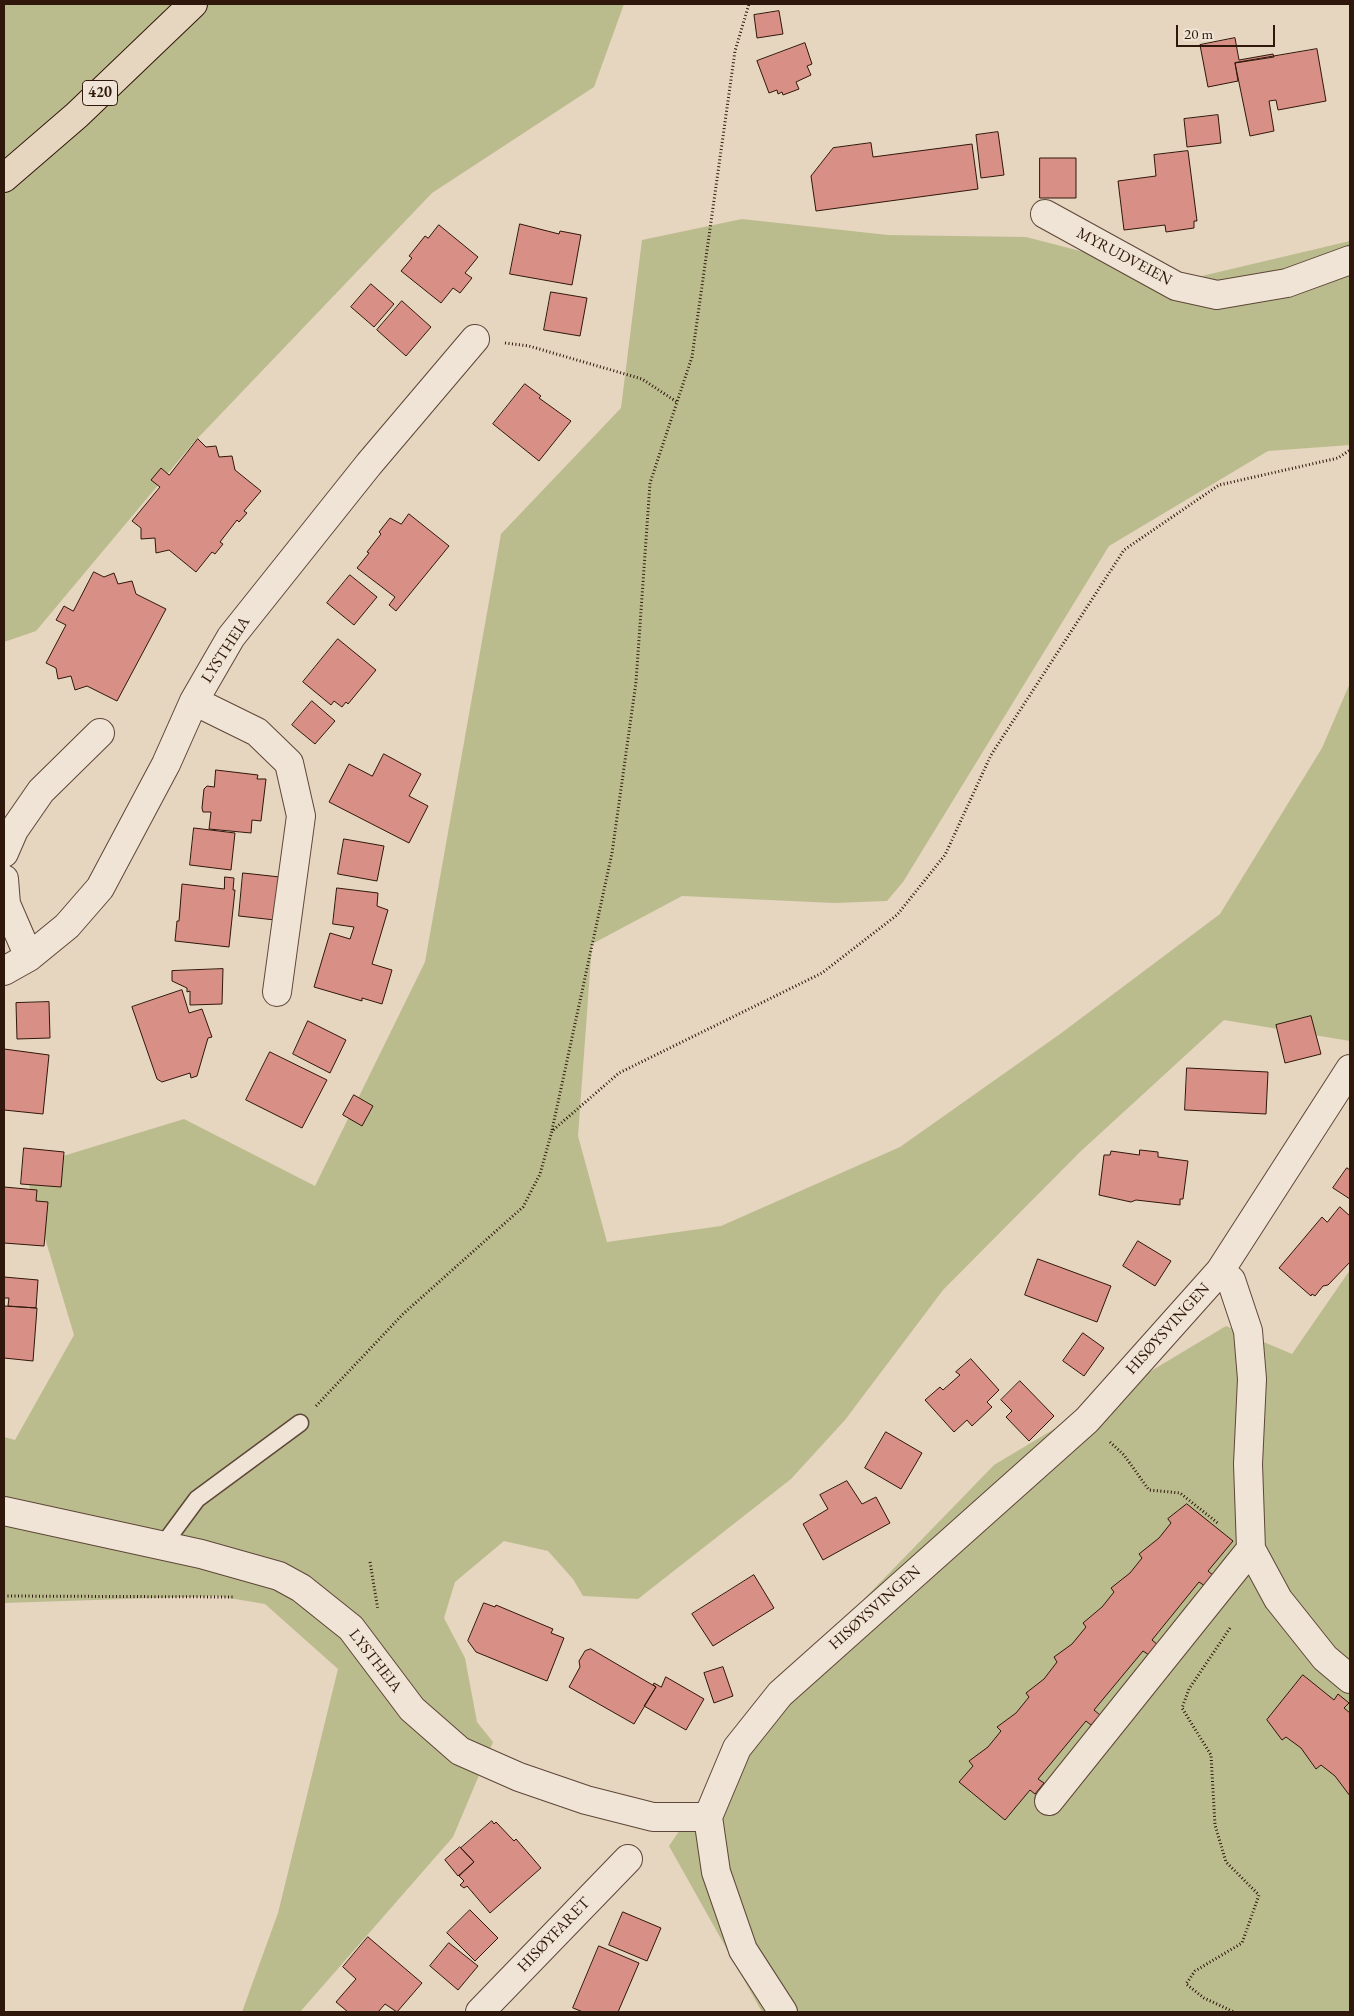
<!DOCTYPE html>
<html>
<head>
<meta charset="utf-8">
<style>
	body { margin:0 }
	#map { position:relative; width:1354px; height:2016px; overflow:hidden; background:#e6d5bf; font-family:"EB Garamond",serif }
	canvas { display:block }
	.frame { position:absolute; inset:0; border:5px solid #30170b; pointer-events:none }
	.scale { position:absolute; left:1176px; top:25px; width:99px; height:22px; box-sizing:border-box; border:2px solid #30170b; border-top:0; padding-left:6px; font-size:15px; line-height:18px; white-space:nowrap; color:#30170b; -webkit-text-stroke:4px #efe4d5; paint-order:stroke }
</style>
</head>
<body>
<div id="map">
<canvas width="1354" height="2016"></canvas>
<div class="frame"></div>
<div class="scale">20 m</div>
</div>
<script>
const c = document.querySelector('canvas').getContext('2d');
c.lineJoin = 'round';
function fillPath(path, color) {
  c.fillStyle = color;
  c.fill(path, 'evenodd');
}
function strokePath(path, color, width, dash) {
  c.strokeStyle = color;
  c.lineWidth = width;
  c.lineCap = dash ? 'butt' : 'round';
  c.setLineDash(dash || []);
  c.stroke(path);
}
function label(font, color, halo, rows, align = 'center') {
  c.font = font + ' "EB Garamond",serif';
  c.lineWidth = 5;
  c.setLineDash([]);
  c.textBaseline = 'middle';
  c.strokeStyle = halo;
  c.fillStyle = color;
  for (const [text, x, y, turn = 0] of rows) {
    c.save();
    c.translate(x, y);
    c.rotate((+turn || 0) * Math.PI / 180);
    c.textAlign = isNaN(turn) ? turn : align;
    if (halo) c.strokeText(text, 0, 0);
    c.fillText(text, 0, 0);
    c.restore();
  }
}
fillPath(new Path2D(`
	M4 4H624L594 87 432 193 195 441 36 631 4 642Z
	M742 219 888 235 1026 237 1189 279 1350 241V445L1268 451 1109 546 903 882 887 901 834 903 682 896 592 944 578 1136 607 1242 721 1226 900 1147 1060 1034 1220 914 1322 748 1350 683V1041L1224 1020 1080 1152 943 1290 845 1420 791 1479 638 1599 583 1596 573 1579 548 1551 504 1541 455 1582 444 1618 465 1658 477 1722 493 1742 453 1837 300 2012H242L278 1913 338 1669 265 1604 217 1596 4 1603V1437L15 1440 74 1335 24 1168 184 1119 315 1186 425 962 501 534 621 408 642 240Z
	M1350 1270V2012H762L669 1846 769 1697 994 1465 1226 1326 1292 1354Z`), '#bbbc8e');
const building = new Path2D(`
	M779 11 783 34 757 38 754 15Z
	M1235 38 1239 60 1273 54 1274 57 1235 63 1238 81 1208 87 1200 45Z
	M805 43 812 64 807 66 811 75 796 82 799 89 783 95 782 92 778 94 777 90 769 93 757 61Z
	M1317 49 1326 101 1278 110 1276 100 1269 101 1274 131 1250 136 1235 63Z
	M1218 115 1221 143 1187 147 1184 119Z
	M998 132 1004 175 981 178 976 135Z
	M871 143 873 157 972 144 978 189 816 211 811 176 833 148Z
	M1188 151 1197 221H1194V228L1166 232 1165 225 1124 230 1118 181 1156 176 1154 155Z
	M1040 158H1076V198H1040Z
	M520 224 559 234 560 231 581 235 572 285 510 274Z
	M439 225 478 257 465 273 472 278 460 293 453 288 441 303 401 271 412 258 409 256 425 236 428 238Z
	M371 284 394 304 374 327 351 307Z
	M551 292 587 298 580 336 544 330Z
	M402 301 431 327 406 356 377 330Z
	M525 384 541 396 539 398 571 421 539 461 493 424Z
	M198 439 206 447 216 446 219 457 232 456 235 470 261 491 244 511 247 513 239 522 237 520 220 542 223 544 215 554 212 552 196 572 169 550 156 553 155 538 141 539V528L132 521 160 487 151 480 161 468 169 475Z
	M409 514 449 546 396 611 389 605 395 597 357 568 369 553 367 552 381 534 379 532 390 518 401 524Z
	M94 572 104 577 114 573 118 584 132 581 136 594 166 609 117 701 87 686 75 690 71 676 58 679 56 668 46 663 66 625 56 620 64 606 73 611Z
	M350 575 377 597 354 625 327 603Z
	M338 639 376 670 348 704 346 702 342 707 334 701 331 705 303 682Z
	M312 701 335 721 315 744 292 725Z
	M384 754 421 774 409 796 428 806 409 843 329 802 349 764 372 776Z
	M216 770 258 775 257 779H266L261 821 252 820 251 833 209 829 211 812H203L202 808 204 789 207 786 214 787Z
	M194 828 235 833 231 870 190 865Z
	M344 839 384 846 377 881 338 874Z
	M243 873 280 877 275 920 239 916Z
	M225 877 234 878 233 890H235L229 947 175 941 177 921H179L182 884 224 889Z
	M337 888 378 893 377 906 388 910 372 964 392 970 382 1004 362 998V1001L314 987 330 933 350 939 354 927 333 924Z
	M223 969 222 1004 190 1005V991L187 992V988L172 981V971Z
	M182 990 189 1013 202 1009 212 1037 208 1038 197 1076 191 1078 190 1073 162 1082 157 1079 132 1007Z
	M49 1002 50 1038 17 1039 16 1003Z
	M1311 1016 1321 1054 1285 1063 1276 1025Z
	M308 1021 346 1040 330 1073 293 1054Z
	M4 1049 49 1055 43 1114 4 1110Z
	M270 1052 327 1080 302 1128 246 1100Z
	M1187 1068 1268 1072 1266 1114 1185 1110Z
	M354 1095 373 1106 362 1126 343 1115Z
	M24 1148 64 1152 61 1187 21 1184Z
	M1140 1150 1158 1152V1157L1188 1161 1183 1199H1180V1205L1136 1200 1131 1202 1099 1195 1104 1155H1110L1111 1151 1139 1155Z
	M1347 1168 1350 1170V1199L1333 1188Z
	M4 1187 37 1190 36 1201 48 1202 44 1246 4 1243Z
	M1340 1207 1350 1216V1262L1328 1285 1323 1286 1315 1296 1312 1294 1311 1296 1279 1268 1322 1217 1327 1222Z
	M1138 1241 1171 1261 1155 1286 1123 1266Z
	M1038 1259 1111 1286 1097 1322 1025 1295Z
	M4 1277 38 1280 36 1308 8 1306 9 1298H4Z
	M4 1306 37 1308 33 1361 4 1358Z
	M1083 1333 1104 1348 1084 1376 1063 1361Z
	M971 1359 999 1390 987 1402 992 1407 972 1426 967 1420 954 1432 925 1400 940 1387 943 1390 960 1375 956 1372Z
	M1020 1381 1054 1416 1029 1441 1006 1417 1012 1411 1001 1400Z
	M886 1432 922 1453 901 1489 865 1468Z
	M847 1481 862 1504 876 1497 890 1523 823 1560 803 1524 828 1509 820 1495Z
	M1187 1504 1233 1541 1208 1571 1214 1576 1205 1586 1199 1582 1152 1640 1158 1645 1149 1655 1143 1651 1094 1710 1100 1715 1091 1725 1086 1721 1038 1779 1044 1783 1035 1794 1030 1790 1005 1820 959 1782 973 1766 969 1761 988 1747 1001 1731 997 1727 1016 1713 1029 1697 1026 1693 1044 1679 1057 1662 1054 1657 1072 1644 1086 1627 1083 1623 1102 1607 1114 1592 1111 1588 1130 1573 1142 1558 1139 1554 1159 1538 1171 1523 1168 1519Z
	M754 1575 774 1608 713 1646 692 1614Z
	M484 1603 495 1607 496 1605 553 1629 551 1633 564 1638 547 1681 476 1652 468 1641Z
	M591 1649 656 1687 634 1724 569 1687 580 1667 579 1661 585 1651Z
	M723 1667 733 1696 714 1703 704 1673Z
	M1303 1675 1334 1700 1338 1694 1349 1703 1344 1708 1350 1713V1796L1335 1776 1321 1765 1316 1769 1301 1748 1286 1737 1282 1740 1267 1720Z
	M666 1677 704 1699 686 1730 644 1706 656 1687 653 1685 654 1683 661 1687Z
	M492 1821 494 1824 496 1822 514 1841 516 1839 541 1868 490 1913 467 1886 464 1888 460 1885 464 1881 459 1876 474 1862 461 1848Z
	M460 1847 474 1862 458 1876 445 1860Z
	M470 1910 498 1938 475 1961 447 1933Z
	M623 1912 661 1928 647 1961 609 1945Z
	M368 1937 422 1983 397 2012 385 2004 378 2012H348L336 2002 356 1979 343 1967Z
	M449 1943 478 1966 458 1990 430 1966Z
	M599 1946 639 1963 618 2012H583L573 2008Z`);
fillPath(building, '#d88f85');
strokePath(building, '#30170b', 1);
const lane = new Path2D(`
	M163 1545 197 1499 300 1423`);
const street = new Path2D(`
	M1045 214 1176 286 1217 295 1287 283 1350 260
	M194 701 257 732 289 763 301 816 277 992
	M4 853 14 830 41 791 100 733
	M4 879 6 904 29 957
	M4 971 29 957 67 926 100 888 166 764 194 701 231 637 369 464 475 339
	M1220 1271 1231 1280 1248 1331 1252 1379 1248 1464 1251 1549 1278 1599 1325 1658 1350 1679
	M4 1511 201 1554 279 1576 301 1588 351 1628 412 1709 460 1751 519 1777 586 1800 653 1817H708
	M1049 1801 1251 1549
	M480 2012 628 1859
	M783 2012 743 1950 716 1872 708 1817 737 1748 780 1694 1087 1420 1220 1271 1350 1069`);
const primary = new Path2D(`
	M4 178 77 115 193 4`);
strokePath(lane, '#5e4638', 19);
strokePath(street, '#5e4638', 30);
strokePath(primary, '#30170b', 30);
strokePath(new Path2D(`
	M505 343 529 346 642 379 677 402
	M552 1130 612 853 636 682 650 483 692 357 735 51 749 4
	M316 1406 403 1314 523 1207 540 1174 552 1131 619 1073 822 973 897 915 945 855 991 755 1124 550 1219 485 1338 458 1350 450
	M1110 1442 1124 1455 1149 1490 1180 1493 1219 1524
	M370 1562 378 1610
	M4 1596 233 1597
	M1230 1628 1189 1689 1182 1708 1211 1755 1215 1825 1226 1862 1259 1895 1242 1943 1195 1971 1186 1984 1204 1998 1234 2012`), '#30170b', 3, [1, 2.5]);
strokePath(lane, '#efe4d5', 16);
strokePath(street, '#efe4d5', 28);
strokePath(primary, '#e6d5bf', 28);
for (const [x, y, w] of [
	[100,93,35]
]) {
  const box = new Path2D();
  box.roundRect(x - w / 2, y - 12.5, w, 25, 4);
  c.fillStyle = '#efe4d5';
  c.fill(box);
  strokePath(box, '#30170b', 1);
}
label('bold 15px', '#30170b', null, [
	["420",100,93]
]);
label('16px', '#30170b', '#efe4d5', [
	["MYRUDVEIEN",1124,257,28],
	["LYSTHEIA",226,650,-57],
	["HISØYSVINGEN",1168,1329,-48],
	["HISØYSVINGEN",875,1608,-42],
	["LYSTHEIA",375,1661,52],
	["HISØYFARET",554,1935,-46]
]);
</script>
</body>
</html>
